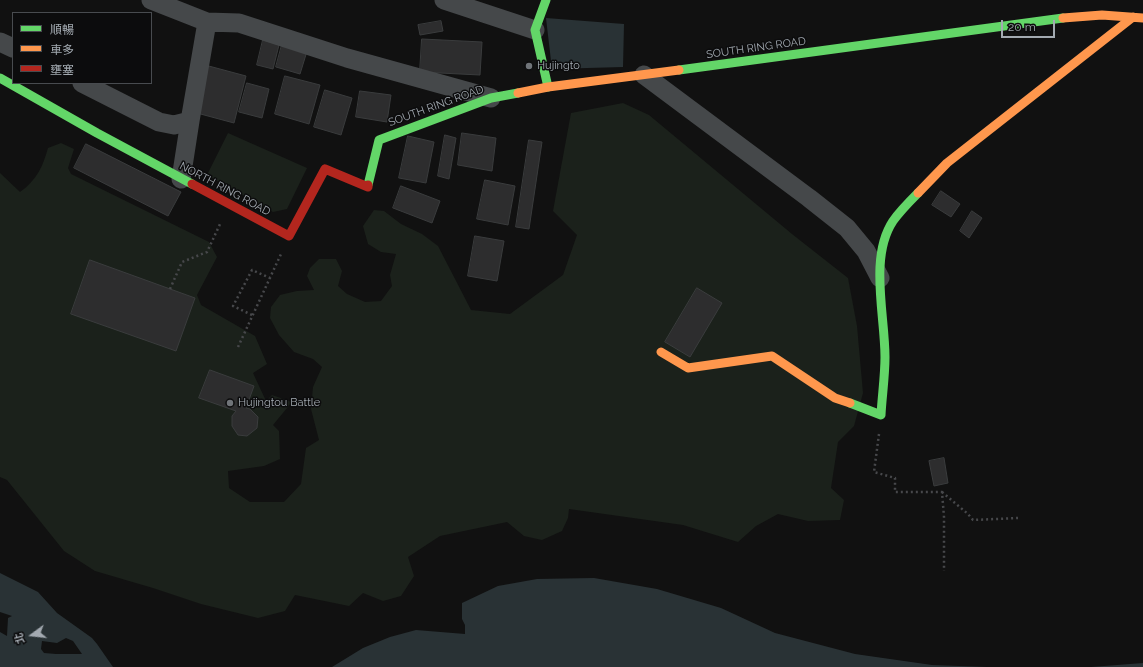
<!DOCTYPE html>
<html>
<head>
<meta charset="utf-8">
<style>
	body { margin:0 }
	#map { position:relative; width:1143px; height:667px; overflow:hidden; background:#111; font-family:Raleway,"Noto Sans TC",sans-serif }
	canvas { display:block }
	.legend { position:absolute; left:12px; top:12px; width:140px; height:72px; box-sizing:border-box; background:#0c0c0d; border:1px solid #484b4f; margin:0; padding:5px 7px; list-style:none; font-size:12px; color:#a3aab1 }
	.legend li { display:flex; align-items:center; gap:8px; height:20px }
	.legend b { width:20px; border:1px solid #484b4f }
	.north { position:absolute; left:12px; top:615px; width:40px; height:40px; -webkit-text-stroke:3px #0c0c0d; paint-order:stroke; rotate:255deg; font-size:11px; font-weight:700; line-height:16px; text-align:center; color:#a3aab1 }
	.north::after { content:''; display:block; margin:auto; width:14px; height:18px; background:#a3aab1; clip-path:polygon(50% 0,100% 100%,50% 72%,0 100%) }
	.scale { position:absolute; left:1001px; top:20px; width:54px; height:18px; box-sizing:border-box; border:2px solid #a3aab1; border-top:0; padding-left:5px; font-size:12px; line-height:14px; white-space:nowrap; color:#a3aab1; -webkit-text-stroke:3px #0c0c0d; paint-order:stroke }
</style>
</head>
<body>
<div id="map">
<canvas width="1143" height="667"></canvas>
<ul class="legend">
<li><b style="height:5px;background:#63d668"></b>順暢</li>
<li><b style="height:5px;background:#ff974d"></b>車多</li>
<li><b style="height:5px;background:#b3261e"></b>壅塞</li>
</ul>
<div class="north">北</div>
<div class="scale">20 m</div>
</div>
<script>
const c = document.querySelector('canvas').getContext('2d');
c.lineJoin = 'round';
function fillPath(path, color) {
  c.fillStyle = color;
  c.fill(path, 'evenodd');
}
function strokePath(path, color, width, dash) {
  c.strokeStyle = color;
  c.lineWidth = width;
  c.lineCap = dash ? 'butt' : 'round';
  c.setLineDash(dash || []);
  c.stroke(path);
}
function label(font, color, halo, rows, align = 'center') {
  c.font = font + ' Raleway,sans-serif';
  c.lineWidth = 3;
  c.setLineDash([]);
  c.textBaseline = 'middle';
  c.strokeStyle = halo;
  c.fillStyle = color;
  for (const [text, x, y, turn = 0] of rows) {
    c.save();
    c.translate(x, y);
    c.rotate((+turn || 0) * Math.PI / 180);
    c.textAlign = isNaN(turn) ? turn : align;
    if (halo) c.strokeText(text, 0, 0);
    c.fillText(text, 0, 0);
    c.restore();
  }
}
fillPath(new Path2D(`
	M623 103 649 115 792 234 848 278 857 326 863 393 854 426 838 442 831 488 844 500 840 520 808 521 778 514 756 526 738 542 683 525 569 509 568 518 562 531 542 540 524 536 507 522 440 536 408 557 414 576 401 596 383 601 363 593 349 606 295 595 285 611 258 618 201 604 153 588 95 571 64 551 7 480 0 477V173L20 192C37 180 43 166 48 148L61 143 74 149 68 168 71 174 209 242 217 257 197 295 201 305 255 336 267 364 253 373 266 401 272 395 292 402 273 425 279 431 280 459 264 466 228 471 229 488 250 502H284L301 484 306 448 319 440 311 409 313 387 322 367 313 359 294 352 279 335 270 318 271 307 280 295 297 291 314 290 307 276 310 268 319 259H336L342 271 338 286 347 294 365 302 381 301 392 286 390 275 396 254 381 252 368 244 363 226 374 210 384 211 401 224 422 234 438 246 471 310 510 314 563 275 577 235 553 211 571 113Z
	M228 133 307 168 287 209 273 212 207 175Z`), '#1b211b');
fillPath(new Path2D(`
	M546 18 624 24 623 67 552 69Z
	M0 573 38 592 57 613 92 638 97 644 113 667H0V632L7 636 8 618 12 616 0 612ZM66 638 73 641 82 654H56L44 653 41 649 42 641 57 643Z
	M594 578 657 589 721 608 775 633 855 654 932 665 987 667H332L363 648 390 637 416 630 465 634V625L462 619V603L498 586 537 579Z
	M1143 663V667H1091Z`), '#293235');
const building = new Path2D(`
	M441 21 443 31 420 35 418 25Z
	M422 39 482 42 480 75 420 72Z
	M263 40 279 45 273 69 257 65Z
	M283 41 308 48 300 74 276 67Z
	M205 65 246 76 234 123 193 112Z
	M285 76 320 85 309 124 275 114Z
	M247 83 269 89 262 118 239 112Z
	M325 90 352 98 341 135 314 127Z
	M360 91 391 95 387 122 356 117Z
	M462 133 496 138 492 171 458 165Z
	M445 135 456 138 449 179 438 176Z
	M408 136 434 142 426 183 399 178Z
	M529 140 542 142 529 229 516 227Z
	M86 144 181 192 168 216 74 168Z
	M485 180 515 186 508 225 477 219Z
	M401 186 440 201 432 223 393 208Z
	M941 191 960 204 951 217 932 205Z
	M972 211 982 218 969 238 960 231Z
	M475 236 504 241 497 281 468 276Z
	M90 260 195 298 176 351 71 314Z
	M697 288 722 303 690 357 665 342Z
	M210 370 254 386 246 408 250 409 258 417 257 428 247 436 238 435 232 426V416L236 411 199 398Z
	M944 458 948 483 934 486 929 461Z`);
fillPath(building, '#2d2d2e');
strokePath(building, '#3a3c3d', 1);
strokePath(new Path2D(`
	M170 289 182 262 207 252 221 222
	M252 315 233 306 252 270 270 278
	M238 347 281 254
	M879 434 874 472 895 478V492H942L944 517V571
	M942 492 968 514 973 520 1018 518`), '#47484b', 2.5, [2, 3]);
strokePath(new Path2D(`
	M444 0 535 30
	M207 22 239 23 347 58 491 98
	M0 42 13 48
	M644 75 809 198 847 228 866 251 880 278
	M82 83 159 122 174 125 190 121 207 22 151 0
	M181 179 190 121`), '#45484a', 19);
strokePath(new Path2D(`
	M546 0 535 30 548 87
	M679 70 1063 18
	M0 78 97 133 192 184
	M368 185 379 140 491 98 518 93
	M850 403 881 415C882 396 885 376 885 357 885 315 869 257 893 221 900 211 909 202 918 193`), '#63d668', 9);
strokePath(new Path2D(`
	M1063 18 1102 15 1143 18
	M518 93 548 87 679 70
	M918 193 947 163 1133 17
	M661 352 688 368 772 356 835 398 850 403`), '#ff974d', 9);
strokePath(new Path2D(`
	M192 184 289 236 325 169 368 187V185`), '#b3261e', 9);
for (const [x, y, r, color] of [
	[529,66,4,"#707479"],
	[230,403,4,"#707479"]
]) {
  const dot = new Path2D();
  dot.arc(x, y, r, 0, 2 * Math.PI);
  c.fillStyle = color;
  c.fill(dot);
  strokePath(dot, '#0c0c0d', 1.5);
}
label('11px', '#a3aab1', '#0c0c0d', [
	["SOUTH RING ROAD",756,48,-8],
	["SOUTH RING ROAD",436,106,-20],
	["NORTH RING ROAD",225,189,28]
]);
label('11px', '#a3aab1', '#0c0c0d', [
	["Hujingto",537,66],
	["Hujingtou Battle",238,403]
], 'left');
</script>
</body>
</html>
